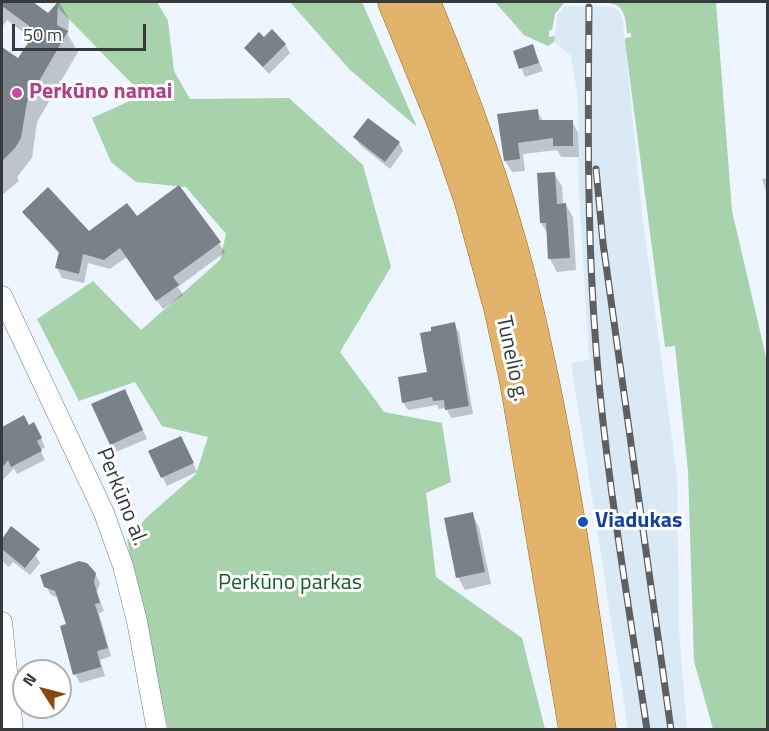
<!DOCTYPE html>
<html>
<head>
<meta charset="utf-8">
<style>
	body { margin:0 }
	#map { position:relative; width:769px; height:731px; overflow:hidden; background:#edf6fe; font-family:"Titillium Web",sans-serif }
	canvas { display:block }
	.frame { position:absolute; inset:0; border:3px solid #373a3d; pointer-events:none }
	.north { position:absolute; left:12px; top:659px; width:60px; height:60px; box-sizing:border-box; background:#fff; border:2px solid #afb0b1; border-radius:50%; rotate:306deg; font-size:16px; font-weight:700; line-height:24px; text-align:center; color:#373a3d }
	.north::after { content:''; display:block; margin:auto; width:21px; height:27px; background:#88490f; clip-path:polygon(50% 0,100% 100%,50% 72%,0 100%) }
	.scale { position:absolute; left:12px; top:24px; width:134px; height:27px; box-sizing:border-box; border:3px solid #373a3d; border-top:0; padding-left:8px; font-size:18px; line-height:21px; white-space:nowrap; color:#373a3d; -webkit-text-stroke:4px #fff; paint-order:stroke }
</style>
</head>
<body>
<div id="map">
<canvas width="769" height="731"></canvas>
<div class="frame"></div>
<div class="north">N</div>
<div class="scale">50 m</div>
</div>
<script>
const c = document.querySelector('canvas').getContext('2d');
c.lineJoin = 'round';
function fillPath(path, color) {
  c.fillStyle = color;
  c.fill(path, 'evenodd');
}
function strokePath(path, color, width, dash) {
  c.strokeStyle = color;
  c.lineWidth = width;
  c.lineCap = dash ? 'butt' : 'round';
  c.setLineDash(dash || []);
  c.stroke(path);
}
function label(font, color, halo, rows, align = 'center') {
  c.font = font + ' "Titillium Web",sans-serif';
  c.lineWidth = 6;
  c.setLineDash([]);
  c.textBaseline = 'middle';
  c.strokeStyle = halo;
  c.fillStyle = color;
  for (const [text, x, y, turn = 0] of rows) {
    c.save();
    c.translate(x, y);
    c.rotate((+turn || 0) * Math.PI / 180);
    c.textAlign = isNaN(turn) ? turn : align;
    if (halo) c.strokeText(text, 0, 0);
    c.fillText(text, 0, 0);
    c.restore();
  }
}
fillPath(new Path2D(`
	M565 6 614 7 620 13 623 22 642 214 677 476 679 630 687 729H628L571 363 589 360 579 193 578 100 571 56 554 42 557 15Z`), '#dae9f6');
fillPath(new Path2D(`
	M55 2H157L168 21 174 71 190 99 289 98 363 165 391 267 340 352 384 412 442 423 451 482 426 493 436 577 522 638 545 729H168L127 540 146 518 196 474 208 437 162 426 135 382 79 401 37 319 93 281 141 330 220 260 226 234 186 187 136 182 111 162 92 118 143 95 60 10Z
	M290 2H362L417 127 350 70Z
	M495 2H716L732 211 767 361V729H713L694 661 688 471 675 346 665 347 625 42V38L631 37V33H627C626 24 626 12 618 6 611 0 575 3 564 3L555 14 552 30 549 31V37L555 36 554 42 548 46 524 35Z`), '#a7d2ab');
fillPath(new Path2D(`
	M2 2H30L49 15 59 2 69 19 68 35 78 52 37 122 32 158 17 177 19 181 2 195V49L18 60 33 39 7 20 2 27Z
	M264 39 285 44 290 53 269 74 245 48Z
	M532 46 543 71 525 77 515 52Z
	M537 111 543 121H572L578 133 579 157H561L557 150 523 154 525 171 512 172 505 161 499 116Z
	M355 137 399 143 403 151 390 169 360 145Z
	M554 174 562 186 563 205H566L573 217 576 270 557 272 550 259 549 235 541 223Z
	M768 178V198L762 179Z
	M178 187 225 252 178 287 183 295 163 309 127 257 110 269 88 263 84 283 62 278 57 268 60 255 24 212 89 233 136 218Z
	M454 324 459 332 473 414 451 418 446 408 439 409 437 405 408 410 403 402 428 373 433 332Z
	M129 399 147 439 116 452 111 444Z
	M24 417 29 426 38 432 45 447 40 450 45 460 17 474 14 468 2 481V428Z
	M185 446 197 472 167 486 150 452Z
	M472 514 479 527 491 584 465 590 458 577Z
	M8 533 35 555 40 563 30 575 13 562 9 567 2 561V541Z
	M95 574 100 583 97 592 104 611 99 613 111 656 100 660 105 676 80 683 75 674 68 625 59 598 51 595 46 586Z`), '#0003');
fillPath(new Path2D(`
	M2 2H33L48 13 58 2 57 25 68 31 27 102 21 138 15 148 2 161V47L18 58 36 31 2 6Z
	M272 29 286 44 263 67 244 48 259 32 264 37Z
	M533 44 539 63 519 69 513 51Z
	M538 109 539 120H573V146H553V138L518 143 520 159 504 161 497 114Z
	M368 118 400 142 385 162 353 137Z
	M555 172 557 204 566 203 570 258 548 259 546 223H540L537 173Z
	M179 185 221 242 173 277 179 285 156 301 120 248 104 260 83 254 79 274 55 268 59 252 22 212 48 187 89 231 127 203 137 216Z
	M455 322 469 406 445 410 444 400 433 401 432 397 402 403 398 377 427 372 420 333 431 331V327Z
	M125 389 143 430 110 445 91 404Z
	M24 415 29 425 34 422 42 438 37 441 42 451 11 467 8 460 2 468V427Z
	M181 436 194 463 161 478 148 451Z
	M473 512 485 572 456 578 444 518Z
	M11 526 40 549 25 568 2 549V539Z
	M79 561 87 563 96 573 94 582 100 603 95 604 108 648 97 651 101 667 73 675 60 626 66 624 55 591 44 587 40 575Z`), '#798289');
const street = new Path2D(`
	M2 296 104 513 123 566 137 621 157 730
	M2 622 13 730`);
const primary = new Path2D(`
	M394 2 444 124 470 199 500 308 516 382 575 730
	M424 2C461 90 495 182 519 275 556 424 579 578 600 730`);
strokePath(street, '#727b81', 21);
strokePath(primary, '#99691b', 33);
strokePath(street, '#fff', 20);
strokePath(primary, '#e2b46b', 32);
const rail = new Path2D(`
	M589 7C588 116 587 225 595 333 604 466 628 598 647 730
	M596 169 603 243 671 730`);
strokePath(rail, '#5c6064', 7);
strokePath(rail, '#fff', 4.5, [14]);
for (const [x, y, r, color] of [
	[17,93,6,"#d1479c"],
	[583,522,6,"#1a4fb4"]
]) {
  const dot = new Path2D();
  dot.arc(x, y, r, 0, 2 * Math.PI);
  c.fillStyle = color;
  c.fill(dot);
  strokePath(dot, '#fff', 2);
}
label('bold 22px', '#b23c85', '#fff', [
	["Perkūno namai",29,93]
], 'left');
label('22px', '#373a3d', '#fff', [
	["Tunelio g.",511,359,78],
	["Perkūno al.",121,497,68]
]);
label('bold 22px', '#164399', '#fff', [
	["Viadukas",595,522]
], 'left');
label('22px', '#175d28', '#fff', [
	["Perkūno parkas",290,584]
]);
</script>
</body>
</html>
